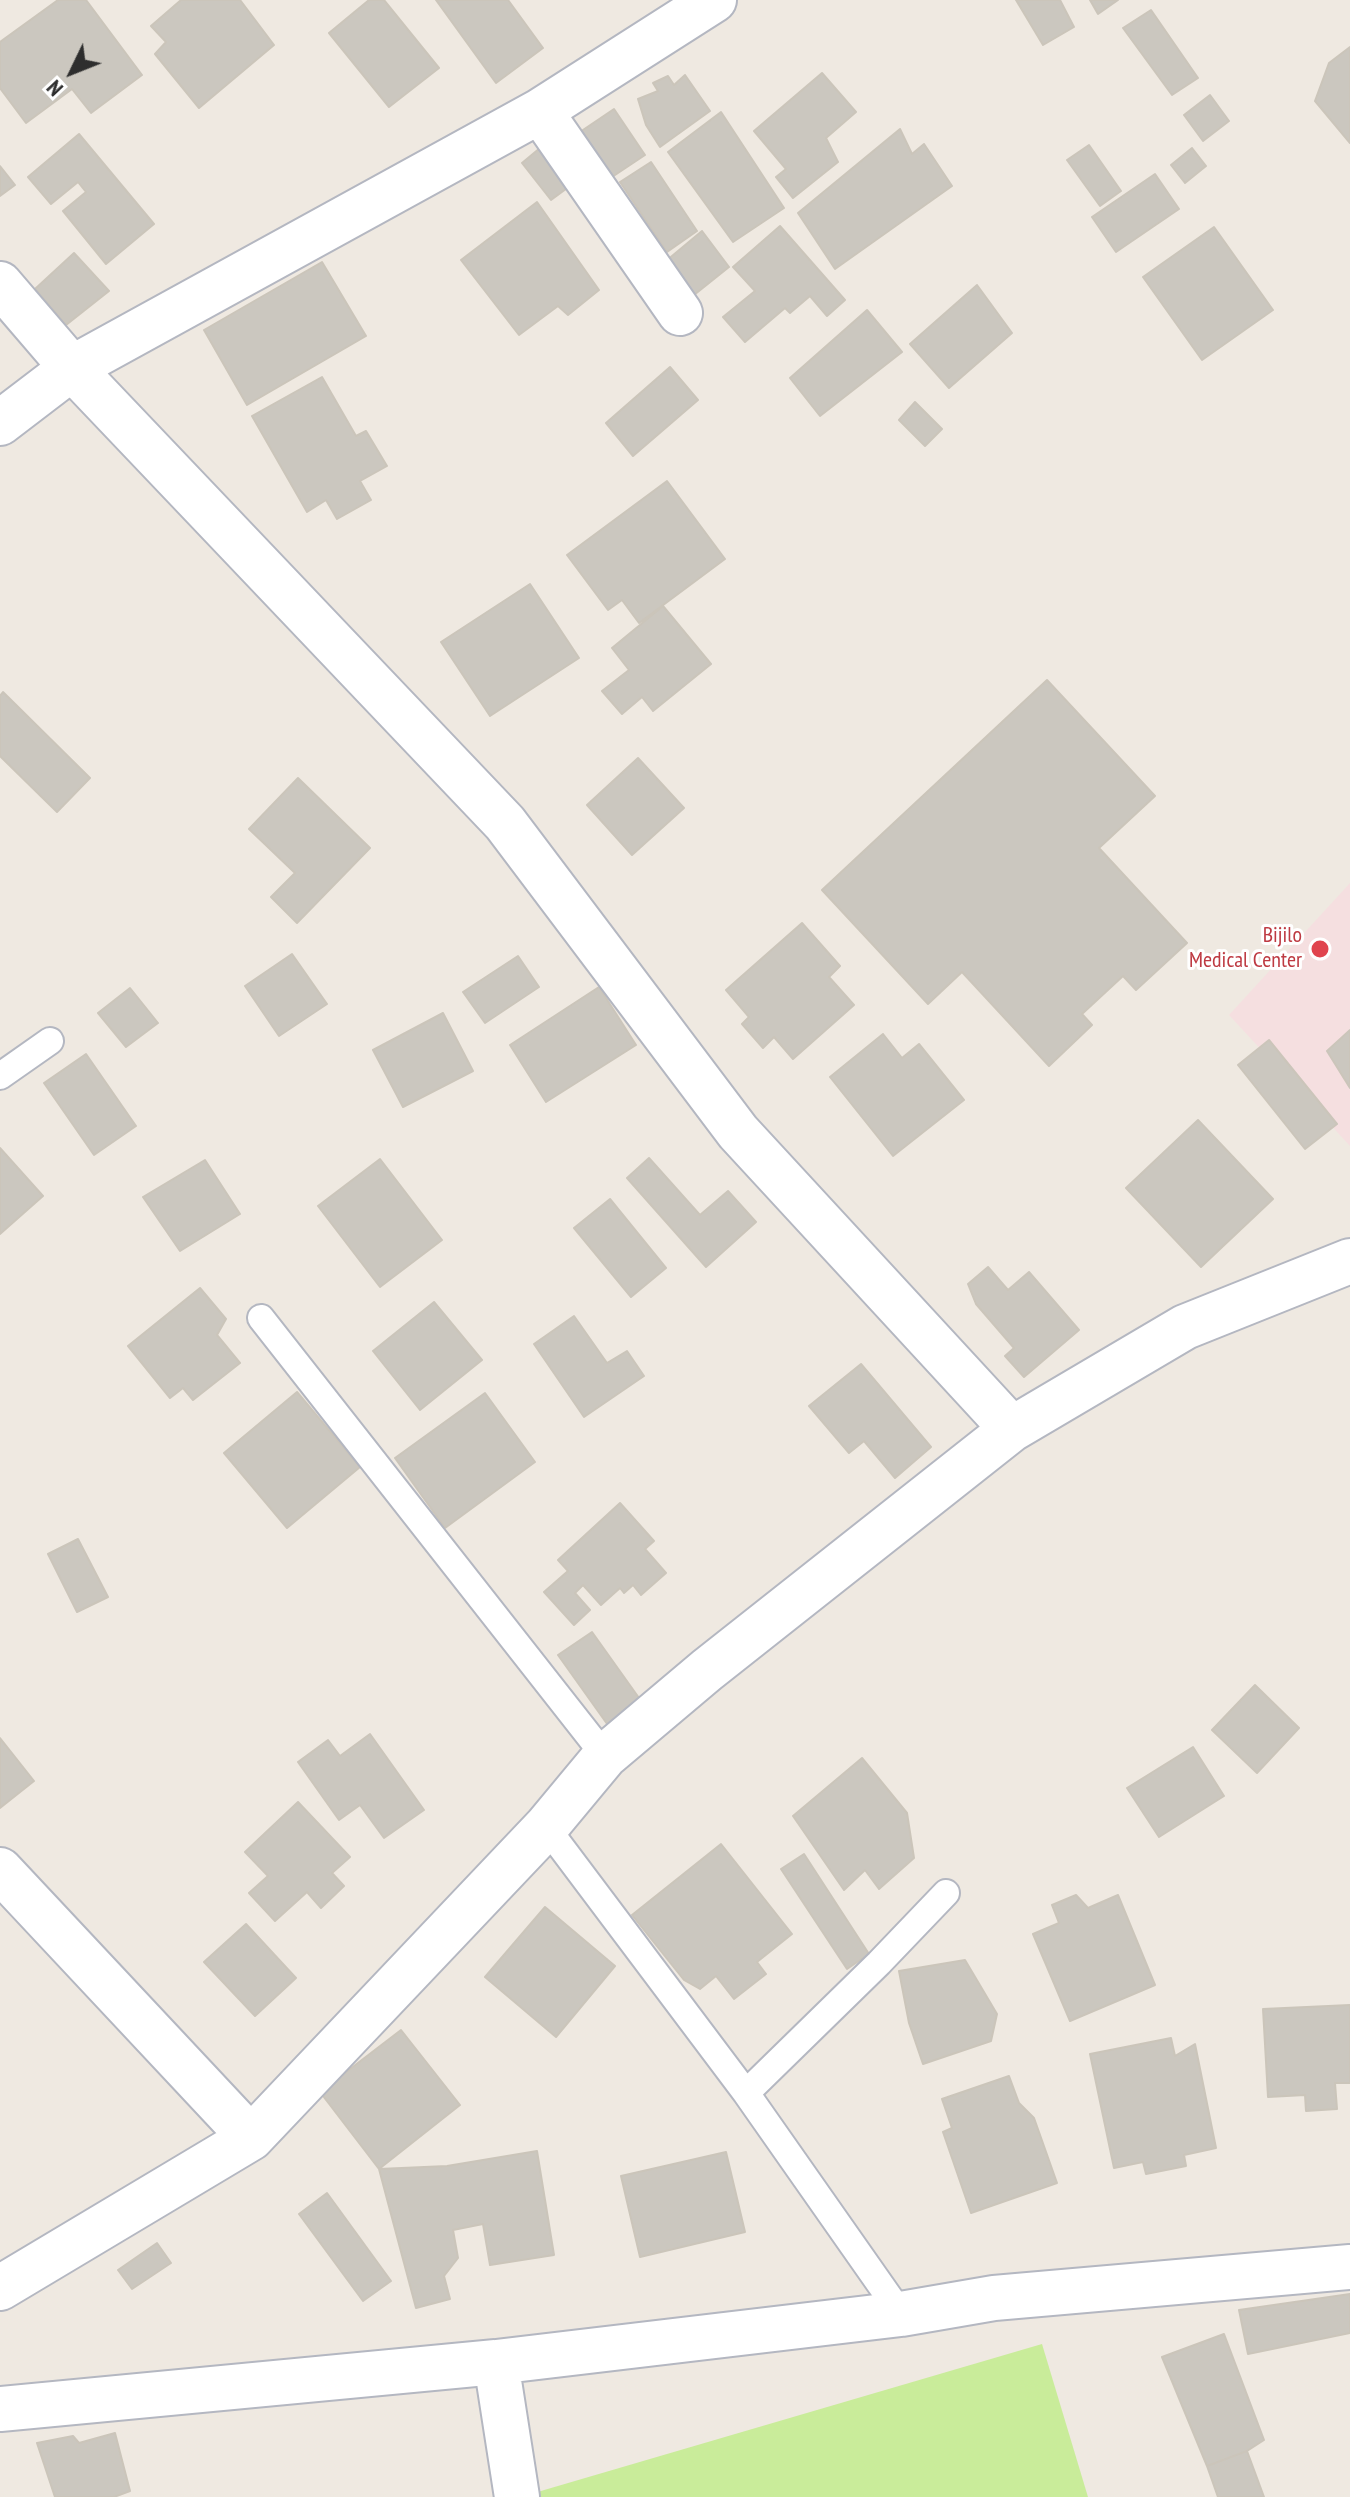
<!DOCTYPE html>
<html>
<head>
<meta charset="utf-8">
<style>
	body { margin:0 }
	#map { position:relative; width:1350px; height:2497px; overflow:hidden; background:#efe9e1; font-family:"PT Sans Narrow",sans-serif }
	canvas { display:block }
	.north { position:absolute; left:32px; top:32px; width:80px; height:80px; -webkit-text-stroke:6px #fff; paint-order:stroke; rotate:227deg; font-size:22px; font-weight:700; line-height:32px; text-align:center; color:#2e2e2e }
	.north::after { content:''; display:block; margin:auto; width:28px; height:36px; background:#2e2e2e; clip-path:polygon(50% 0,100% 100%,50% 72%,0 100%) }
</style>
</head>
<body>
<div id="map">
<canvas width="1350" height="2497"></canvas>
<div class="north">N</div>
</div>
<script>
const c = document.querySelector('canvas').getContext('2d');
c.lineJoin = 'round';
function fillPath(path, color) {
  c.fillStyle = color;
  c.fill(path, 'evenodd');
}
function strokePath(path, color, width, dash) {
  c.strokeStyle = color;
  c.lineWidth = width;
  c.lineCap = dash ? 'butt' : 'round';
  c.setLineDash(dash || []);
  c.stroke(path);
}
function label(font, color, halo, rows, align = 'center') {
  c.font = font + ' "PT Sans Narrow",sans-serif';
  c.lineWidth = 6;
  c.setLineDash([]);
  c.textBaseline = 'middle';
  c.strokeStyle = halo;
  c.fillStyle = color;
  for (const [text, x, y, turn = 0] of rows) {
    c.save();
    c.translate(x, y);
    c.rotate((+turn || 0) * Math.PI / 180);
    c.textAlign = isNaN(turn) ? turn : align;
    if (halo) c.strokeText(text, 0, 0);
    c.fillText(text, 0, 0);
    c.restore();
  }
}
fillPath(new Path2D(`
	M1350 883V1146L1229 1015Z`), '#f5dfe0');
fillPath(new Path2D(`
	M1042 2344 1088 2497H535L534 2493Z`), '#c9ec9a');
const building = new Path2D(`
	M58 0H86L142 75 91 113 72 89 26 123 0 88V42Z
	M181 0H240L274 45 199 108 155 54 166 42 151 26Z
	M369 0H384L439 68 389 107 329 33Z
	M436 0H508L543 48 496 83Z
	M1016 0H1060L1074 27 1043 45Z
	M1090 0H1118L1098 14Z
	M1151 10 1198 78 1172 95 1123 28Z
	M1350 47V143L1315 101 1329 63Z
	M822 73 856 112 826 138 838 162 793 198 776 177 786 169 754 131Z
	M685 75 710 111 660 147 646 125 638 99 658 91 653 83 668 76 674 85Z
	M1210 95 1229 121 1203 141 1184 115Z
	M614 109 645 155 609 179 577 134Z
	M721 112 784 208 733 242 668 152Z
	M900 129 912 154 924 144 952 186 835 269 798 213Z
	M79 134 154 224 106 264 63 211 86 192 78 182 51 204 28 177Z
	M1089 145 1121 191 1100 206 1067 160Z
	M540 148 570 186 551 200 522 163Z
	M1192 148 1206 166 1185 183 1171 165Z
	M651 162 697 231 667 252 620 182Z
	M0 166 15 185 0 196Z
	M1155 174 1179 209 1116 252 1092 217Z
	M537 202 599 290 568 315 558 306 519 335 461 260Z
	M780 226 845 300 827 316 810 296 790 313 785 308 745 342 723 317 755 291 733 267Z
	M1214 227 1273 310 1202 360 1143 277Z
	M702 231 729 267 694 295 666 261Z
	M74 253 109 291 66 325 35 289Z
	M322 262 366 336 247 405 204 330Z
	M977 285 1012 333 949 388 910 344Z
	M867 310 902 352 820 416 790 378Z
	M670 367 698 400 633 456 606 423Z
	M322 377 356 436 366 431 387 466 360 481 371 500 337 519 326 500 307 512 252 416Z
	M915 402 942 429 925 446 899 420Z
	M667 481 725 559 639 623 622 600 608 610 567 555Z
	M530 584 579 658 490 716 441 642Z
	M663 606 711 664 653 711 642 697 622 714 602 691 629 670 612 648Z
	M1047 680 1155 796 1099 848 1187 943 1136 990 1123 976 1082 1014 1092 1025 1049 1066 962 972 928 1004 822 890Z
	M3 692 90 778 57 812 0 756V696Z
	M638 758 684 808 632 855 587 805Z
	M298 778 370 848 297 923 271 897 295 873 249 829Z
	M802 923 840 966 829 977 854 1005 793 1059 774 1037 763 1048 742 1024 749 1017 726 990Z
	M292 954 327 1004 279 1036 245 986Z
	M518 956 539 987 485 1023 463 992Z
	M599 987 636 1045 546 1102 510 1045Z
	M130 988 158 1023 126 1047 98 1013Z
	M443 1013 473 1071 403 1107 373 1050Z
	M1350 1030V1088L1327 1051Z
	M883 1034 902 1058 919 1044 964 1100 893 1156 830 1077Z
	M1269 1040 1337 1124 1305 1149 1238 1065Z
	M86 1054 136 1126 94 1155 44 1083Z
	M1198 1120 1273 1199 1201 1267 1126 1188Z
	M0 1148 43 1196 0 1234Z
	M649 1158 700 1215 728 1191 756 1222 706 1267 627 1178Z
	M380 1159 442 1240 380 1287 318 1206Z
	M205 1160 240 1214 180 1251 143 1197Z
	M610 1199 666 1268 631 1297 574 1228Z
	M988 1267 1008 1290 1029 1272 1079 1330 1024 1377 1005 1356 1014 1348 976 1304 968 1284Z
	M200 1288 226 1319 217 1335 240 1363 193 1400 183 1388 170 1398 128 1346Z
	M434 1302 482 1360 420 1410 373 1351Z
	M574 1316 607 1363 627 1351 644 1376 584 1417 534 1344Z
	M861 1364 931 1447 895 1478 864 1441 849 1453 809 1406Z
	M297 1392 360 1467 287 1528 224 1453Z
	M485 1393 535 1462 445 1528 395 1458Z
	M620 1503 654 1541 645 1549 666 1573 641 1595 633 1585 624 1593 620 1588 601 1605 583 1585 575 1593 590 1610 574 1625 544 1592 568 1571 558 1560Z
	M78 1539 108 1597 77 1612 48 1554Z
	M592 1632 644 1705 610 1728 558 1655Z
	M1255 1685 1299 1728 1257 1773 1212 1730Z
	M370 1734 424 1810 384 1838 360 1805 339 1820 298 1762 328 1740 340 1756Z
	M0 1738 34 1781 0 1808Z
	M1193 1747 1224 1796 1159 1837 1127 1788Z
	M862 1758 907 1813 914 1858 879 1889 865 1870 844 1890 793 1816Z
	M298 1802 350 1857 332 1873 344 1886 321 1908 307 1892 275 1921 249 1893 268 1876 245 1852Z
	M721 1844 792 1934 757 1962 766 1974 734 1999 716 1976 700 1989 684 1980 632 1915Z
	M804 1854 869 1954 847 1969 781 1869Z
	M1076 1895 1088 1908 1118 1895 1155 1985 1070 2021 1033 1934 1059 1923 1052 1905Z
	M545 1907 615 1966 556 2037 485 1977Z
	M246 1924 296 1978 255 2016 204 1962Z
	M965 1960 997 2014 991 2041 923 2064 909 2023 899 1971Z
	M1350 2005V2083H1335L1337 2109 1306 2111 1305 2095 1268 2097 1263 2009Z
	M401 2030 460 2105 379 2169 320 2092Z
	M1171 2038 1175 2056 1195 2044 1216 2148 1184 2155 1186 2166 1146 2174 1143 2162 1114 2168 1090 2054Z
	M1009 2076 1019 2103 1034 2118 1057 2183 971 2213 943 2132 952 2128 942 2099Z
	M537 2151 554 2255 490 2265 483 2224 453 2230 458 2258 444 2276 450 2299 416 2308 379 2169 447 2166Z
	M726 2152 745 2232 640 2257 621 2176Z
	M327 2193 391 2281 363 2301 299 2214Z
	M157 2243 171 2263 132 2289 118 2270Z
	M1350 2294V2333L1248 2354 1239 2310Z
	M1224 2334 1264 2440 1247 2451 1207 2466 1162 2357Z
	M115 2433 130 2491 114 2497H55L37 2443 73 2436 79 2443Z
	M1247 2451 1264 2497H1218L1207 2466Z`);
fillPath(building, '#cbc7bf');
strokePath(building, '#cbc5ba', 2);
const service = new Path2D(`
	M0 1076 50 1041
	M261 1318 605 1756
	M546 1827 746 2093 901 2314
	M746 2093 879 1963 946 1893`);
const minor = new Path2D(`
	M714 0 540 111 72 368 505 823 738 1132 1012 1429
	M540 111 680 313
	M0 284 72 368 0 423
	M0 1870 251 2138
	M0 2288 251 2138 546 1827 605 1756 707 1670 1012 1429 1185 1327 1350 1261
	M496 2362 517 2497
	M0 2409 496 2362 901 2314 994 2298 1350 2267`);
strokePath(service, '#b4b7c1', 30);
strokePath(minor, '#b4b7c1', 48);
strokePath(service, '#fff', 26);
strokePath(minor, '#fff', 44);
for (const [x, y, r, color] of [
	[1320,949,10,"#e0444e"]
]) {
  const dot = new Path2D();
  dot.arc(x, y, r, 0, 2 * Math.PI);
  c.fillStyle = color;
  c.fill(dot);
  strokePath(dot, '#fff', 3);
}
label('22px', '#be3a42', '#fff', [
	["Bijilo",1302,936],
	["Medical Center",1302,961]
], 'right');
</script>
</body>
</html>
